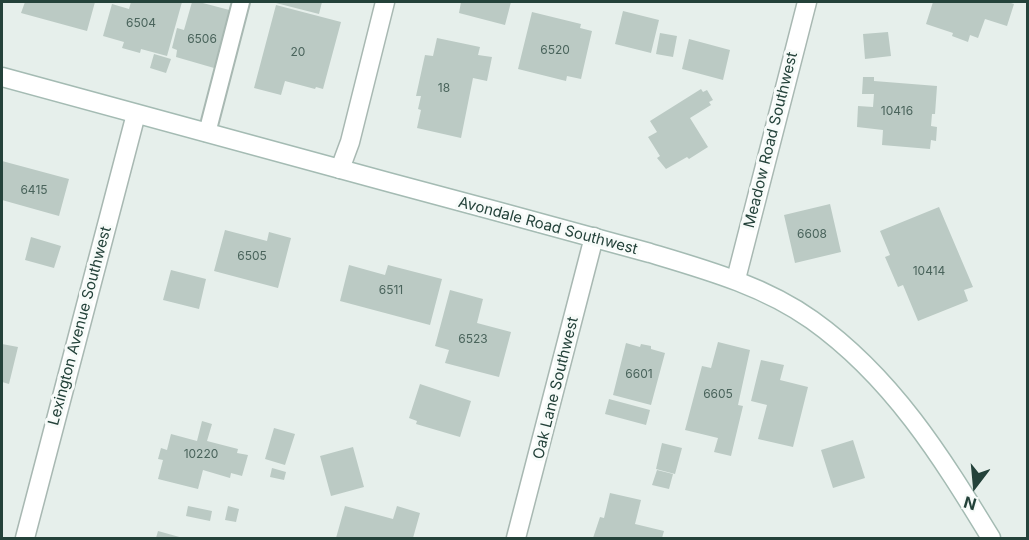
<!DOCTYPE html>
<html>
<head>
<meta charset="utf-8">
<style>
	body { margin:0 }
	#map { position:relative; width:1029px; height:540px; overflow:hidden; background:#e6efeb; font-family:Inter,sans-serif }
	canvas { display:block }
	.frame { position:absolute; inset:0; border:3px solid #24423a; pointer-events:none }
	.north { position:absolute; left:945px; top:456px; width:60px; height:60px; -webkit-text-stroke:4px #f7fbf9; paint-order:stroke; rotate:196deg; font-size:16px; font-weight:700; line-height:24px; text-align:center; color:#24423a }
	.north::after { content:''; display:block; margin:auto; width:21px; height:27px; background:#24423a; clip-path:polygon(50% 0,100% 100%,50% 72%,0 100%) }
</style>
</head>
<body>
<div id="map">
<canvas width="1029" height="540"></canvas>
<div class="frame"></div>
<div class="north">N</div>
</div>
<script>
const c = document.querySelector('canvas').getContext('2d');
c.lineJoin = 'round';
function fillPath(path, color) {
  c.fillStyle = color;
  c.fill(path, 'evenodd');
}
function strokePath(path, color, width, dash) {
  c.strokeStyle = color;
  c.lineWidth = width;
  c.lineCap = dash ? 'butt' : 'round';
  c.setLineDash(dash || []);
  c.stroke(path);
}
function label(font, color, halo, rows, align = 'center') {
  c.font = font + ' Inter,sans-serif';
  c.lineWidth = 6;
  c.setLineDash([]);
  c.textBaseline = 'middle';
  c.strokeStyle = halo;
  c.fillStyle = color;
  for (const [text, x, y, turn = 0] of rows) {
    c.save();
    c.translate(x, y);
    c.rotate((+turn || 0) * Math.PI / 180);
    c.textAlign = isNaN(turn) ? turn : align;
    if (halo) c.strokeText(text, 0, 0);
    c.fillText(text, 0, 0);
    c.restore();
  }
}
fillPath(new Path2D(`
	M25 2H95L87 31 21 13Z
	M131 2H182L167 56 141 49 140 53 122 48 124 42 103 36 112 4 129 9Z
	M192 2H199L237 12 221 70 176 57 177 50 172 48 177 28 184 30Z
	M272 2H322L319 14Z
	M461 2H511L505 25 459 13Z
	M933 2H1008L1014 4 1007 26 985 19 978 38 970 35 968 42 952 36 953 33 926 24Z
	M276 5 341 22 323 89 316 87 315 89 285 81 281 95 254 88Z
	M623 11 659 20 651 53 615 44Z
	M532 12 581 24 580 28 592 31 581 79 567 76 566 81 518 69Z
	M888 32 891 56 865 59 863 34Z
	M660 33 677 36 673 57 656 54Z
	M437 38 480 47 478 55 492 57 487 81 473 78 461 138 417 128 421 110 418 109 421 96H416L425 55 433 56Z
	M689 39 730 50 723 80 682 69Z
	M154 54 171 59 166 73 150 68Z
	M863 77H874V81L937 86 935 114H932L931 126 937 127 936 141 931 140 930 149 882 145 883 130 857 127 858 106 873 107 874 94H862Z
	M701 89 703 92 707 90 713 100 709 102 711 105 690 118 708 147 689 159 687 157 666 169 657 158 660 156 648 137 657 132 650 121Z
	M2 161 69 179 59 216 2 200Z
	M830 204 841 252 795 263 784 215Z
	M939 207 973 287 964 290 968 301 918 321 903 285 898 287 885 257 890 255 880 231Z
	M225 230 267 241 269 232 291 238 278 288 214 271Z
	M31 237 61 246 54 268 25 260Z
	M349 265 385 275 388 265 442 279 430 325 340 301Z
	M171 270 206 279 199 309 163 300Z
	M450 290 483 299 477 323 511 332 499 377 445 363 449 350 435 346Z
	M718 342 750 350 738 405 743 406 731 456 714 452 718 438 685 430 702 366 711 368Z
	M626 343 640 347 641 344 651 346V349L665 353 651 405 613 395Z
	M2 344 18 347 9 384 2 382Z
	M761 360 784 365 780 380 808 387 793 447 758 439 767 405 751 401Z
	M420 384 471 401 460 437 416 424 417 421 409 418Z
	M609 399 650 410 646 425 605 414Z
	M202 421 212 424 207 441 238 449 237 453 248 455 242 476 231 473 230 478 203 470 198 489 158 479 163 460 158 459 161 448 167 450 171 434 197 441Z
	M274 428 295 434 285 465 265 459Z
	M853 440 865 478 833 488 821 450Z
	M662 443 682 448 675 474 656 469Z
	M353 447 364 487 331 496 320 456Z
	M272 468 286 472 284 480 270 477Z
	M657 470 673 474 669 489 652 485Z
	M610 493 641 500 635 524 664 531 662 538H593L600 517 604 518Z
	M188 506 212 511 210 521 186 516Z
	M228 506 239 509 236 522 225 520Z
	M345 506 393 519 397 506 420 513 413 538H336Z
	M158 531 183 538H156Z`), '#bbcac4');
const lane = new Path2D(`
	M207 133 241 2`);
const street = new Path2D(`
	M340 169 350 142 385 2
	M736 279 807 2
	M25 538 136 114
	M516 538 594 237`);
const secondary = new Path2D(`
	M2 77C166 122 331 167 496 211 548 225 599 239 650 253 707 270 764 286 812 320 892 377 941 456 991 538`);
strokePath(lane, '#a8b8b2', 20);
strokePath(street, '#a8b8b2', 21);
strokePath(secondary, '#a4bbb3', 21);
strokePath(lane, '#fff', 16);
strokePath(street, '#fff', 18);
strokePath(secondary, '#fff', 18);
label('12px', '#4a645c', null, [
	["6504",141,23],
	["6506",202,39],
	["6520",555,50],
	["20",298,52],
	["18",444,88],
	["10416",897,111],
	["6415",34,190],
	["6608",812,234],
	["6505",252,256],
	["10414",929,271],
	["6511",391,290],
	["6523",473,339],
	["6601",639,374],
	["6605",718,394],
	["10220",201,454]
]);
label('15px', '#24423a', '#f7fbf9', [
	["Meadow Road Southwest",771,140,-76],
	["Avondale Road Southwest",548,226,15],
	["Lexington Avenue Southwest",80,326,-75],
	["Oak Lane Southwest",556,388,-76]
]);
</script>
</body>
</html>
